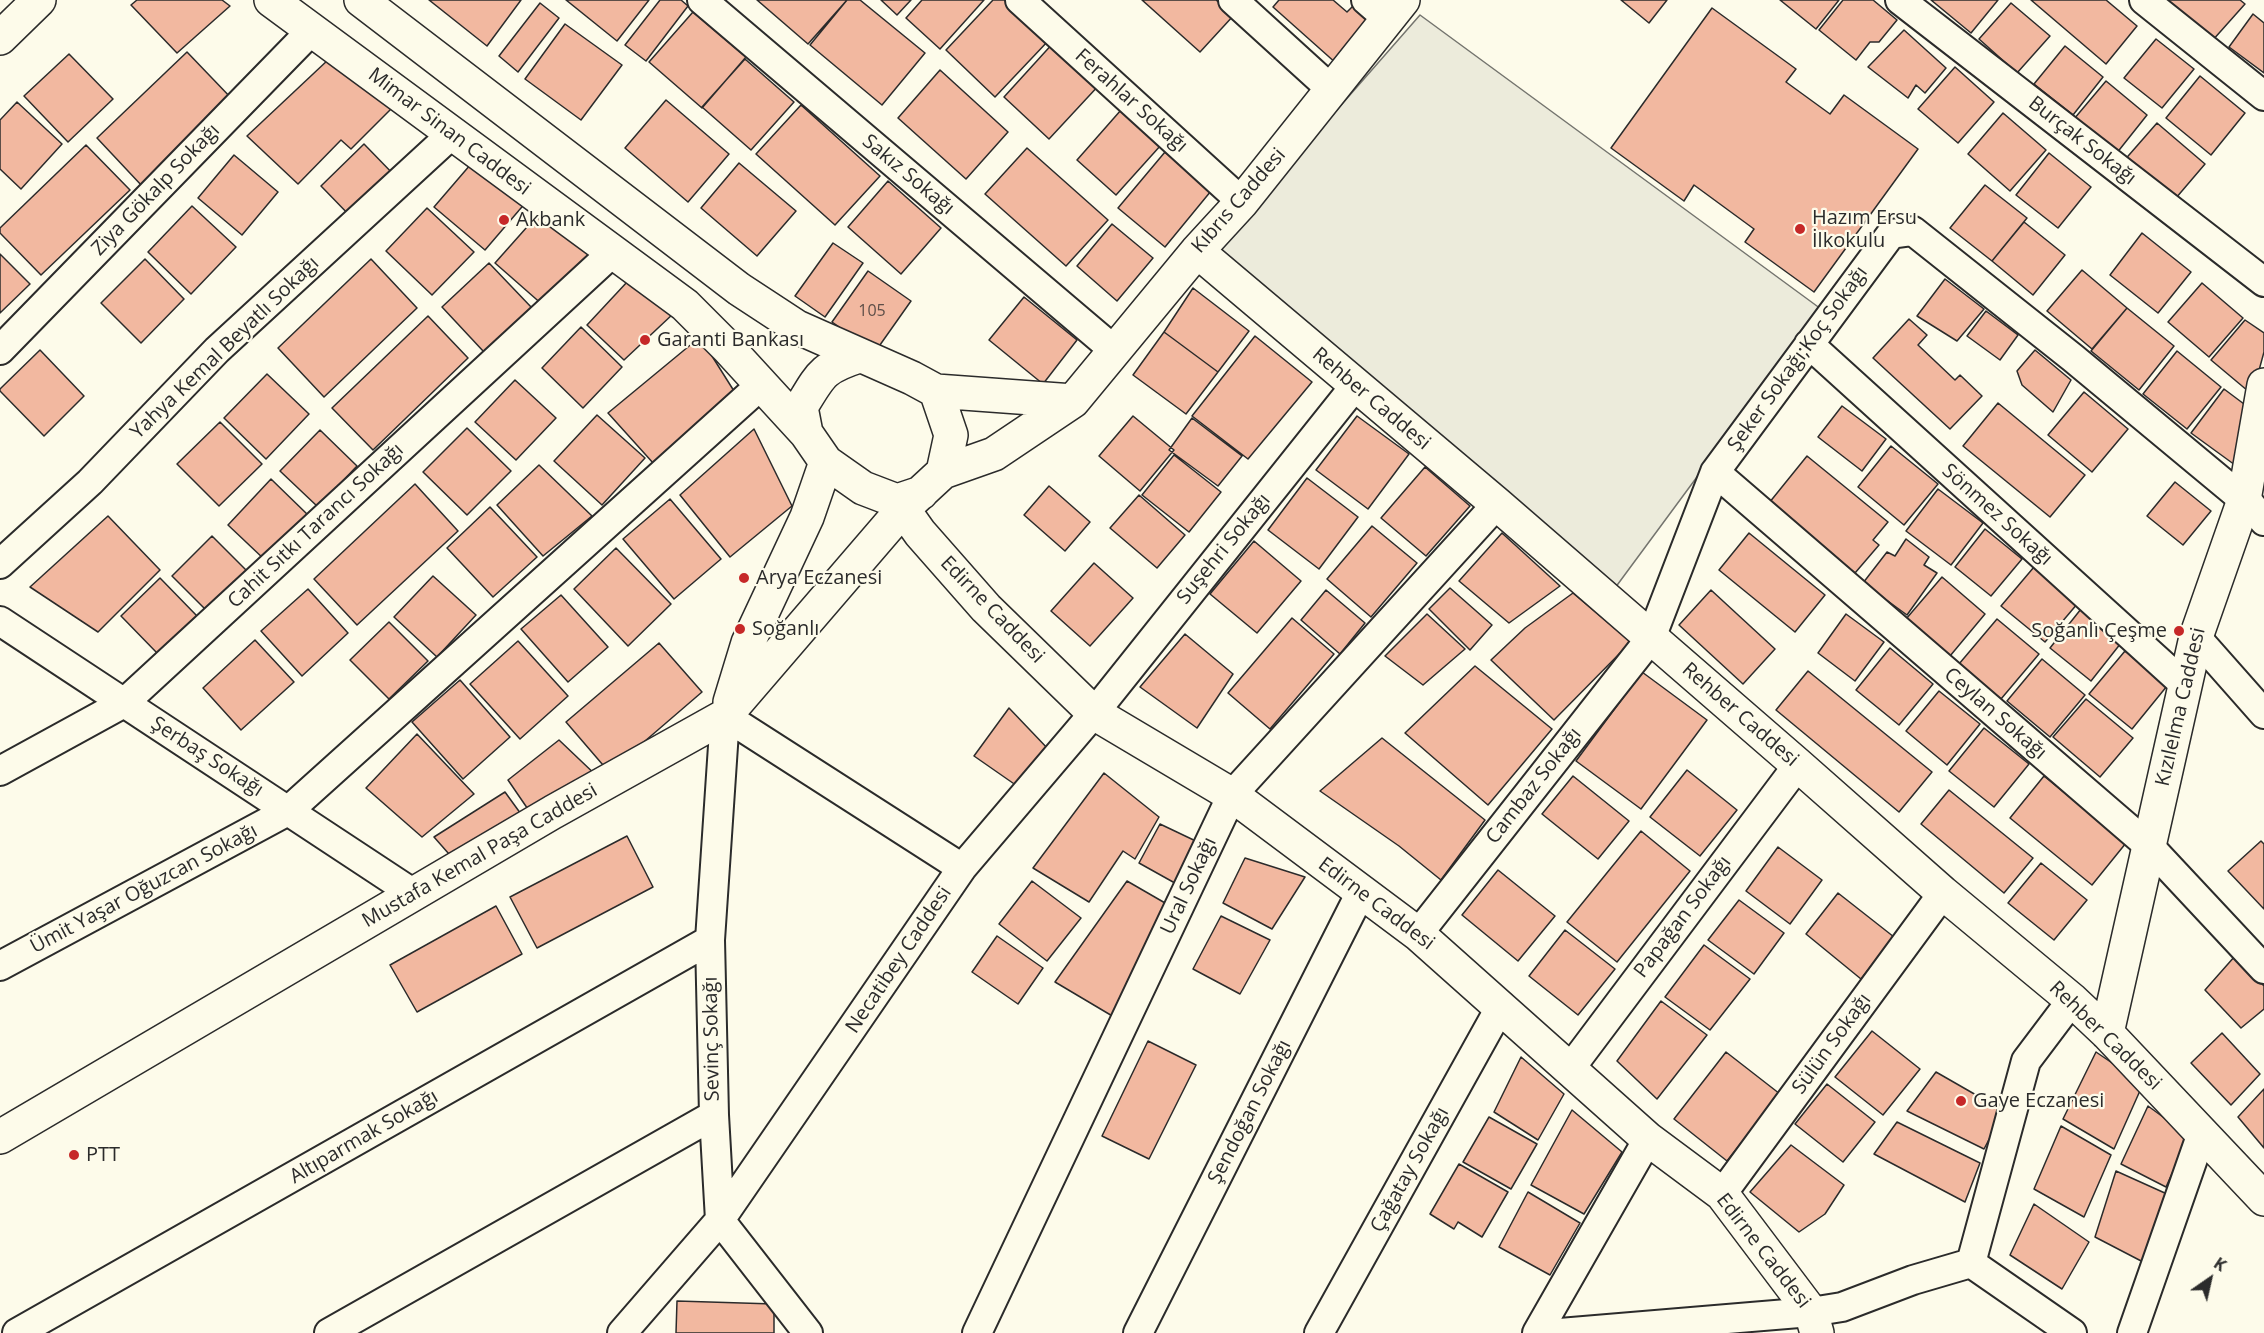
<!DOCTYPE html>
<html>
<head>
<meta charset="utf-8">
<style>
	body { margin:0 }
	#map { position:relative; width:2264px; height:1333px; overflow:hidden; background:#fdfbea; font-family:"Open Sans",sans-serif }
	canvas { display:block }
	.north { position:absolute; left:2180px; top:1249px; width:60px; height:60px; -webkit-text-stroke:4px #fdfbea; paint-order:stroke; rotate:34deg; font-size:16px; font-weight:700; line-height:24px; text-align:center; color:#2b2b2b }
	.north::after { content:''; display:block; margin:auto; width:21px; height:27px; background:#2b2b2b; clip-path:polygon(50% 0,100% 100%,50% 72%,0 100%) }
</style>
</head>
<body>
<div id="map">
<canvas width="2264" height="1333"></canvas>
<div class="north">K</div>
</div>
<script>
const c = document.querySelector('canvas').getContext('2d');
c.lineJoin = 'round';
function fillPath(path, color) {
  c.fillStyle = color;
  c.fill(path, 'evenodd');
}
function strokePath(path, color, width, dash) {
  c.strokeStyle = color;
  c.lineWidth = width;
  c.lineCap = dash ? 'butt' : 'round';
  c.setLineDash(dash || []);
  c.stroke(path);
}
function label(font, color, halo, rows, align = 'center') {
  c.font = font + ' "Open Sans",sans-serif';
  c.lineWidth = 4.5;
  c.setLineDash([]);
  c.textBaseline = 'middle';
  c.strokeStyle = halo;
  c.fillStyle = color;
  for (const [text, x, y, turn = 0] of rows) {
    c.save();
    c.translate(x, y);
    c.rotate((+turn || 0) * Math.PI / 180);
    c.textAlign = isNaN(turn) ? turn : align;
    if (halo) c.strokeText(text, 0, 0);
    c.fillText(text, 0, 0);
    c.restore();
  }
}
const green = new Path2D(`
	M1420 15 1821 309 1615 588 1215 249Z`);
fillPath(green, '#ecebdb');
strokePath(green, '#74746e', 1.5);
const building = new Path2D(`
	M137 0H222L230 6 177 53 131 5Z
	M429 0H521L487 46Z
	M566 0H649L617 41Z
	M660 0H681L688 6 646 61 625 45Z
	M757 0H847L808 44Z
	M847 0H860L925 53 882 105 810 45Z
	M881 0H911L897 15Z
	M922 0H984L940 49 906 18Z
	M993 0H1006L1049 40 995 97 946 50Z
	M1142 0H1216L1234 15 1200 52Z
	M1279 0H1333L1347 12 1353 6 1373 24 1337 64 1273 7Z
	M1621 0H1667L1649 23Z
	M1780 0H1839L1816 29Z
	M1843 0H1873L1897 20 1879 42H1870L1856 60 1819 30Z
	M1931 0H1998L1971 33Z
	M2031 0H2106L2137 26 2106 64Z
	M2165 0H2240L2245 4 2212 41Z
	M540 3 559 18 518 72 499 56Z
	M2011 3 2050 36 2017 73 1979 39Z
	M1712 8 1796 69 1786 82 1830 114 1844 95 1918 149 1814 292 1745 242 1754 229 1694 185 1684 201 1611 148Z
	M693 12 746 57 702 108 649 62Z
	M2253 14 2264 23V73L2229 47Z
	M565 24 622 65 581 120 525 79Z
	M1904 30 1946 68 1925 93 1916 85 1908 98 1868 67Z
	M2156 39 2194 69 2162 108 2124 78Z
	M1055 41 1101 83 1049 139 1004 97Z
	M2065 46 2103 77 2073 115 2034 84Z
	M187 52 234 101 143 187 97 138Z
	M69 54 113 99 68 142 24 96Z
	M329 59 398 102 351 149 341 140 298 184 247 136Z
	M745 59 794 102 751 150 702 107Z
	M1955 67 1994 102 1958 143 1918 109Z
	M940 70 1008 132 966 179 898 118Z
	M2200 76 2245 113 2211 155 2166 118Z
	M2106 81 2147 115 2116 154 2074 119Z
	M666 100 729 154 688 202 625 148Z
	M17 102 62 144 21 189 0 169V120Z
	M801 105 880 176 835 225 756 154Z
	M1121 110 1161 145 1116 195 1077 160Z
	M2003 113 2046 150 2010 191 1968 154Z
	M2157 123 2205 164 2170 205 2122 163Z
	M364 144 398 179 355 221 321 186Z
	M86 145 130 190 41 275 0 233V228Z
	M1027 148 1108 220 1066 266 985 194Z
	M1165 152 1211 191 1165 247 1118 208Z
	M2049 153 2091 187 2058 228 2016 195Z
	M234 155 278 192 242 235 198 198Z
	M477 157 527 201 485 250 434 207Z
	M739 163 796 211 757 256 701 208Z
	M888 181 941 228 901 274 848 227Z
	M1985 185 2027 218 1992 261 1950 228Z
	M192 206 236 247 191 294 148 252Z
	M427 208 474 252 432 295 386 251Z
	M543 209 592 252 544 306 495 263Z
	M2024 222 2065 255 2033 295 1992 261Z
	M1112 224 1153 258 1117 301 1077 266Z
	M2142 233 2191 272 2158 313 2110 275Z
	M833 243 863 263 825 317 795 296Z
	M0 254 30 284 0 313Z
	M145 259 184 299 141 343 101 303Z
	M371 259 417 308 324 397 278 348Z
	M489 263 532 308 484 352 442 307Z
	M2082 270 2127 308 2092 349 2047 311Z
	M868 271 911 301 875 352 832 322Z
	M1945 279 1984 309 1957 341 1917 316Z
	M628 281 674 313 624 360 587 325Z
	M2202 283 2243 318 2209 357 2168 322Z
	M1193 288 1249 331 1218 372 1164 332Z
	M1024 297 1077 340 1043 384 989 340Z
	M2127 308 2174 346 2139 390 2091 351Z
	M1986 311 2018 335 2000 360 1967 336Z
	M428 316 468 358 373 450 332 408Z
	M1909 319 1927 335 1918 345 1955 380 1960 375 1982 396 1950 429 1873 358Z
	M2245 320 2264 333V352L2255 385 2248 391 2211 360Z
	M581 327 622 367 583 408 542 368Z
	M1164 332 1218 372 1186 414 1133 375Z
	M1255 336 1312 382 1248 459 1192 416Z
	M700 337 734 391 654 464 608 413Z
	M40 350 84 396 44 436 0 391V389Z
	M2035 350 2071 380 2053 412 2022 385 2017 371Z
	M2177 351 2221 387 2187 429 2143 394Z
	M267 374 309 414 266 459 224 418Z
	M515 380 556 418 516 460 475 422Z
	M2224 389 2248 407 2235 465 2191 433Z
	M2084 392 2128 429 2092 472 2048 435Z
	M1998 403 2085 475 2050 517 1963 446Z
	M1842 406 1886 439 1862 471 1818 437Z
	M597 415 645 458 602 505 554 461Z
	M1133 416 1174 450 1140 491 1099 456Z
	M1357 416 1409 454 1368 509 1316 470Z
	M1192 418 1242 456 1218 486 1169 450Z
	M220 422 262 464 219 506 177 464Z
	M467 428 511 471 467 515 423 472Z
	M754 429 792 506 730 557 680 495Z
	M320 430 357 466 318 507 280 471Z
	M1891 446 1938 484 1904 525 1858 487Z
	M1174 455 1221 492 1189 532 1142 495Z
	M1807 456 1888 522 1873 540 1879 545 1855 573 1769 503Z
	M539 465 592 516 543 556 497 505Z
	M1425 467 1470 506 1426 556 1381 518Z
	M1307 478 1358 517 1319 569 1268 530Z
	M271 479 308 515 265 560 228 525Z
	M2175 482 2211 511 2183 545 2147 516Z
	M415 484 458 531 357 625 314 579Z
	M1049 486 1090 522 1065 551 1024 515Z
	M1938 489 1983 523 1951 565 1906 531Z
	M1139 495 1185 535 1157 568 1110 528Z
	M670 499 721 559 674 599 623 539Z
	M490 507 537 557 493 597 447 548Z
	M108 516 160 570 98 632 30 587Z
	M1372 526 1417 563 1371 617 1327 579Z
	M1985 529 2022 559 1991 596 1955 567Z
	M1502 533 1560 586 1509 623 1459 581Z
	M1749 533 1825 595 1795 632 1719 570Z
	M212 536 247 571 207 611 172 576Z
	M1906 539 1929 557 1924 565 1937 573 1907 615 1863 583 1887 552 1895 556Z
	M1254 541 1301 581 1257 633 1210 594Z
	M616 548 671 604 628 646 574 589Z
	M1094 563 1133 598 1090 646 1051 611Z
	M2034 567 2078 603 2045 642 2001 606Z
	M433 576 476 615 437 657 394 617Z
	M1942 577 1985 614 1950 656 1906 619Z
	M160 578 197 616 158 654 121 616Z
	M1450 588 1492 625 1470 650 1429 609Z
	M308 589 348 633 302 676 261 631Z
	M1326 590 1365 623 1340 654 1301 620Z
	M1711 590 1775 649 1743 684 1679 625Z
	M1573 593 1631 642 1554 720 1491 660 1525 628Z
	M561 595 608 647 568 682 521 629Z
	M2081 609 2121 643 2091 681 2050 648Z
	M1427 614 1465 649 1423 685 1385 656Z
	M1846 614 1884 642 1855 681 1818 653Z
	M1292 618 1334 654 1270 729 1228 693Z
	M1997 619 2039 654 2001 699 1959 664Z
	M389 622 428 661 389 699 350 660Z
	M1185 634 1233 674 1197 728 1140 687Z
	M255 640 294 682 241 730 203 688Z
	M518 641 568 696 520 739 470 684Z
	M659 643 702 692 609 772 566 722Z
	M1890 648 1933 684 1899 725 1856 690Z
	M2125 651 2167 686 2132 729 2089 694Z
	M2042 659 2085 695 2050 737 2007 701Z
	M1475 666 1552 729 1488 805 1405 733Z
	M1808 671 1932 772 1899 812 1776 710Z
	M1642 672 1707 720 1641 809 1576 761Z
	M460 680 510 737 463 779 412 722Z
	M1939 691 1980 724 1947 765 1906 731Z
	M2086 699 2133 738 2100 777 2053 737Z
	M1009 708 1050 751 1020 788 974 756Z
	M1984 728 2029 764 1994 807 1949 771Z
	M417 734 474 794 422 837 366 788Z
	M1382 738 1485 820 1441 880 1399 846 1320 791Z
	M559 740 600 779 534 818 508 780Z
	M1687 770 1737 810 1700 856 1650 817Z
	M1104 773 1159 817 1135 859 1123 851 1089 902 1033 868Z
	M1573 776 1629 821 1598 859 1542 814Z
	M2044 776 2126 843 2092 885 2010 818Z
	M1949 790 2033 858 2004 893 1921 824Z
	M505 792 526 821 456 862 434 837Z
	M1160 824 1202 844 1182 887 1139 863Z
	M1641 831 1690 871 1617 962 1567 922Z
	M627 836 653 887 537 948 510 897Z
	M2261 841 2264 844V909L2228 871Z
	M1778 847 1822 880 1790 924 1746 891Z
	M1245 858 1305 877 1272 929 1223 903Z
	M2041 863 2087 900 2054 940 2008 903Z
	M1498 870 1555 916 1518 961 1462 915Z
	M1032 881 1081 918 1047 961 999 924Z
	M1127 881 1172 907 1114 1017 1055 982Z
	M1838 893 1894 937 1861 979 1806 934Z
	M1739 900 1784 933 1754 974 1708 940Z
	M496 906 522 954 417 1012 390 965Z
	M1221 916 1270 940 1240 994 1193 969Z
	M1565 930 1615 969 1578 1015 1529 976Z
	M997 936 1043 968 1018 1004 972 972Z
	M1704 945 1750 979 1710 1030 1665 997Z
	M2235 956 2264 986V1009L2241 1028 2205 990Z
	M1661 1001 1707 1035 1657 1099 1617 1061Z
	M1872 1031 1920 1069 1883 1115 1835 1077Z
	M2222 1033 2260 1074 2231 1105 2191 1063Z
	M1148 1041 1196 1065 1149 1159 1102 1136Z
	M1726 1052 1780 1094 1727 1161 1674 1119Z
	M2096 1052 2143 1084 2114 1149 2063 1119Z
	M1521 1057 1564 1094 1538 1140 1494 1112Z
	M1936 1072 2004 1111 1984 1149 1907 1111Z
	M1827 1084 1875 1122 1843 1162 1795 1124Z
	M2264 1089V1148L2238 1117Z
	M2148 1106 2189 1136 2166 1187 2121 1164Z
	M1572 1110 1622 1152 1584 1214 1531 1185Z
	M1489 1117 1537 1144 1511 1189 1463 1162Z
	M1897 1122 1980 1163 1965 1202 1874 1154Z
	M2061 1126 2111 1155 2084 1217 2034 1189Z
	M1791 1145 1844 1185 1825 1214 1799 1232 1750 1192Z
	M1459 1164 1508 1192 1482 1237 1458 1222 1454 1229 1430 1214Z
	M2116 1171 2167 1194 2145 1263 2095 1237Z
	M1528 1192 1580 1223 1550 1275 1499 1247Z
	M2034 1204 2089 1242 2062 1289 2010 1255Z
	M677 1301 774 1304V1333H676Z`);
fillPath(building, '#f2b8a0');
strokePath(building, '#2b2b2b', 1.5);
const street = new Path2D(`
	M702 0 1114 350
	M1020 0 1242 202
	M1233 0 1332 90
	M1366 0 1389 20
	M1900 0 2264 282
	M2144 0 2264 96
	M1809 344 2185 685
	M0 350 312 30
	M1715 472 2149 846 2264 969
	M2245 498 2264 521
	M0 564 90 482 217 350 452 134
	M0 621 414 894
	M2196 637 2264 714
	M0 771 124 703 612 253
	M1418 934 1651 638 1715 472 1891 234 1913 231 2073 358 2244 500
	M0 966 288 811 761 385
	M1569 1070 1798 765
	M1722 1194 1943 893
	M1971 1263 2072 1333
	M17 1333 710 940
	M329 1333 714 1115
	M622 1333 720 1220 962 868 1094 713 1355 386
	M808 1333 720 1220 714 1115 710 940 725 716 962 868
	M977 1333 1232 795 1497 504
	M1138 1333 1361 892
	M1319 1333 1501 1006
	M1537 1333 1648 1139
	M1560 1333 1811 1312 1842 1307 1913 1280 1971 1263 2026 1061 2072 1000
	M2132 1333 2202 1133`);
const secondary = new Path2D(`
	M271 0 685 305 728 348 806 433 826 462 863 488 897 501 921 493
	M0 38 39 0
	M1197 251 1497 504 1798 765 1943 893 2072 1000 2107 1033 2264 1199
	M936 391 1073 401
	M806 433 801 407C821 374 822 368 859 356
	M943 472 994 454 1073 401 1197 251 1242 202 1403 0
	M903 509 920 533 986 608 1094 713 1232 795 1418 934 1648 1139 1722 1194 1811 1312 1817 1333
	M730 702 748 643 807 517 826 462
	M2107 1033 2196 637 2244 500 2264 385
	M0 1137 553 812 725 716 903 509 943 472 951 435 936 391 912 378 797 327 739 289 361 0`);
strokePath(street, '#2b2b2b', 32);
strokePath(secondary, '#2b2b2b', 36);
strokePath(street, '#fdfbea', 28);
strokePath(secondary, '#fdfbea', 33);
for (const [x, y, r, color] of [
	[504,220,6,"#c62828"],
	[1800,229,6,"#c62828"],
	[645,340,6,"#c62828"],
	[744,578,6,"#c62828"],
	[740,629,6,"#c62828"],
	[2179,631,6,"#c62828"],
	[1961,1101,6,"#c62828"],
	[74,1155,6,"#c62828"]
]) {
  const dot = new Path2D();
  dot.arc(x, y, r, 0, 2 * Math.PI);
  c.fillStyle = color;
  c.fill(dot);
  strokePath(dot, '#fdfbea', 2);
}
label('16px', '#5d4e48', null, [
	["105",872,311]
]);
label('20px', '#2b2b2b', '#fdfbea', [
	["Ferahlar Sokağı",1131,101,42],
	["Mimar Sinan Caddesi",449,132,37],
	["Burçak Sokağı",2082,141,38],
	["Sakız Sokağı",908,175,40],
	["Ziya Gökalp Sokağı",156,190,-46],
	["Kıbrıs Caddesi",1239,201,-49],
	["Yahya Kemal Beyatlı Sokağı",225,348,-44],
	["Şeker Sokağı;Koç Sokağı",1798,359,-54],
	["Rehber Caddesi",1371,399,40],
	["Sönmez Sokağı",1997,515,42],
	["Cahit Sıtkı Tarancı Sokağı",316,526,-43],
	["Suşehri Sokağı",1224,549,-51],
	["Edirne Caddesi",992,610,46],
	["Kızılelma Caddesi",2181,707,-77],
	["Ceylan Sokağı",1995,714,41],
	["Rehber Caddesi",1740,715,41],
	["Şerbaş Sokağı",207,757,33],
	["Cambaz Sokağı",1534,786,-52],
	["Mustafa Kemal Paşa Caddesi",480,856,-30],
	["Ural Sokağı",1189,886,-65],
	["Ümit Yaşar Oğuzcan Sokağı",144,889,-28],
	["Edirne Caddesi",1376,904,37],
	["Papağan Sokağı",1683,917,-53],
	["Necatibey Caddesi",899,960,-56],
	["Rehber Caddesi",2105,1036,44],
	["Sevinç Sokağı",712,1039,-91],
	["Sülün Sokağı",1832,1044,-54],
	["Şendoğan Sokağı",1250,1112,-63],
	["Altıparmak Sokağı",364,1137,-30],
	["Çağatay Sokağı",1410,1170,-61],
	["Edirne Caddesi",1763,1251,52]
]);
label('20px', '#2b2b2b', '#fdfbea', [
	["Hazım Ersu",1812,218],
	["İlkokulu",1812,241],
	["Akbank",516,220],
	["Garanti Bankası",657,340],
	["Arya Eczanesi",756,578],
	["Soğanlı",752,629],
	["Soğanlı Çeşme",2167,631,"right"],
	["Gaye Eczanesi",1973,1101],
	["PTT",86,1155]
], 'left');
</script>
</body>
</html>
